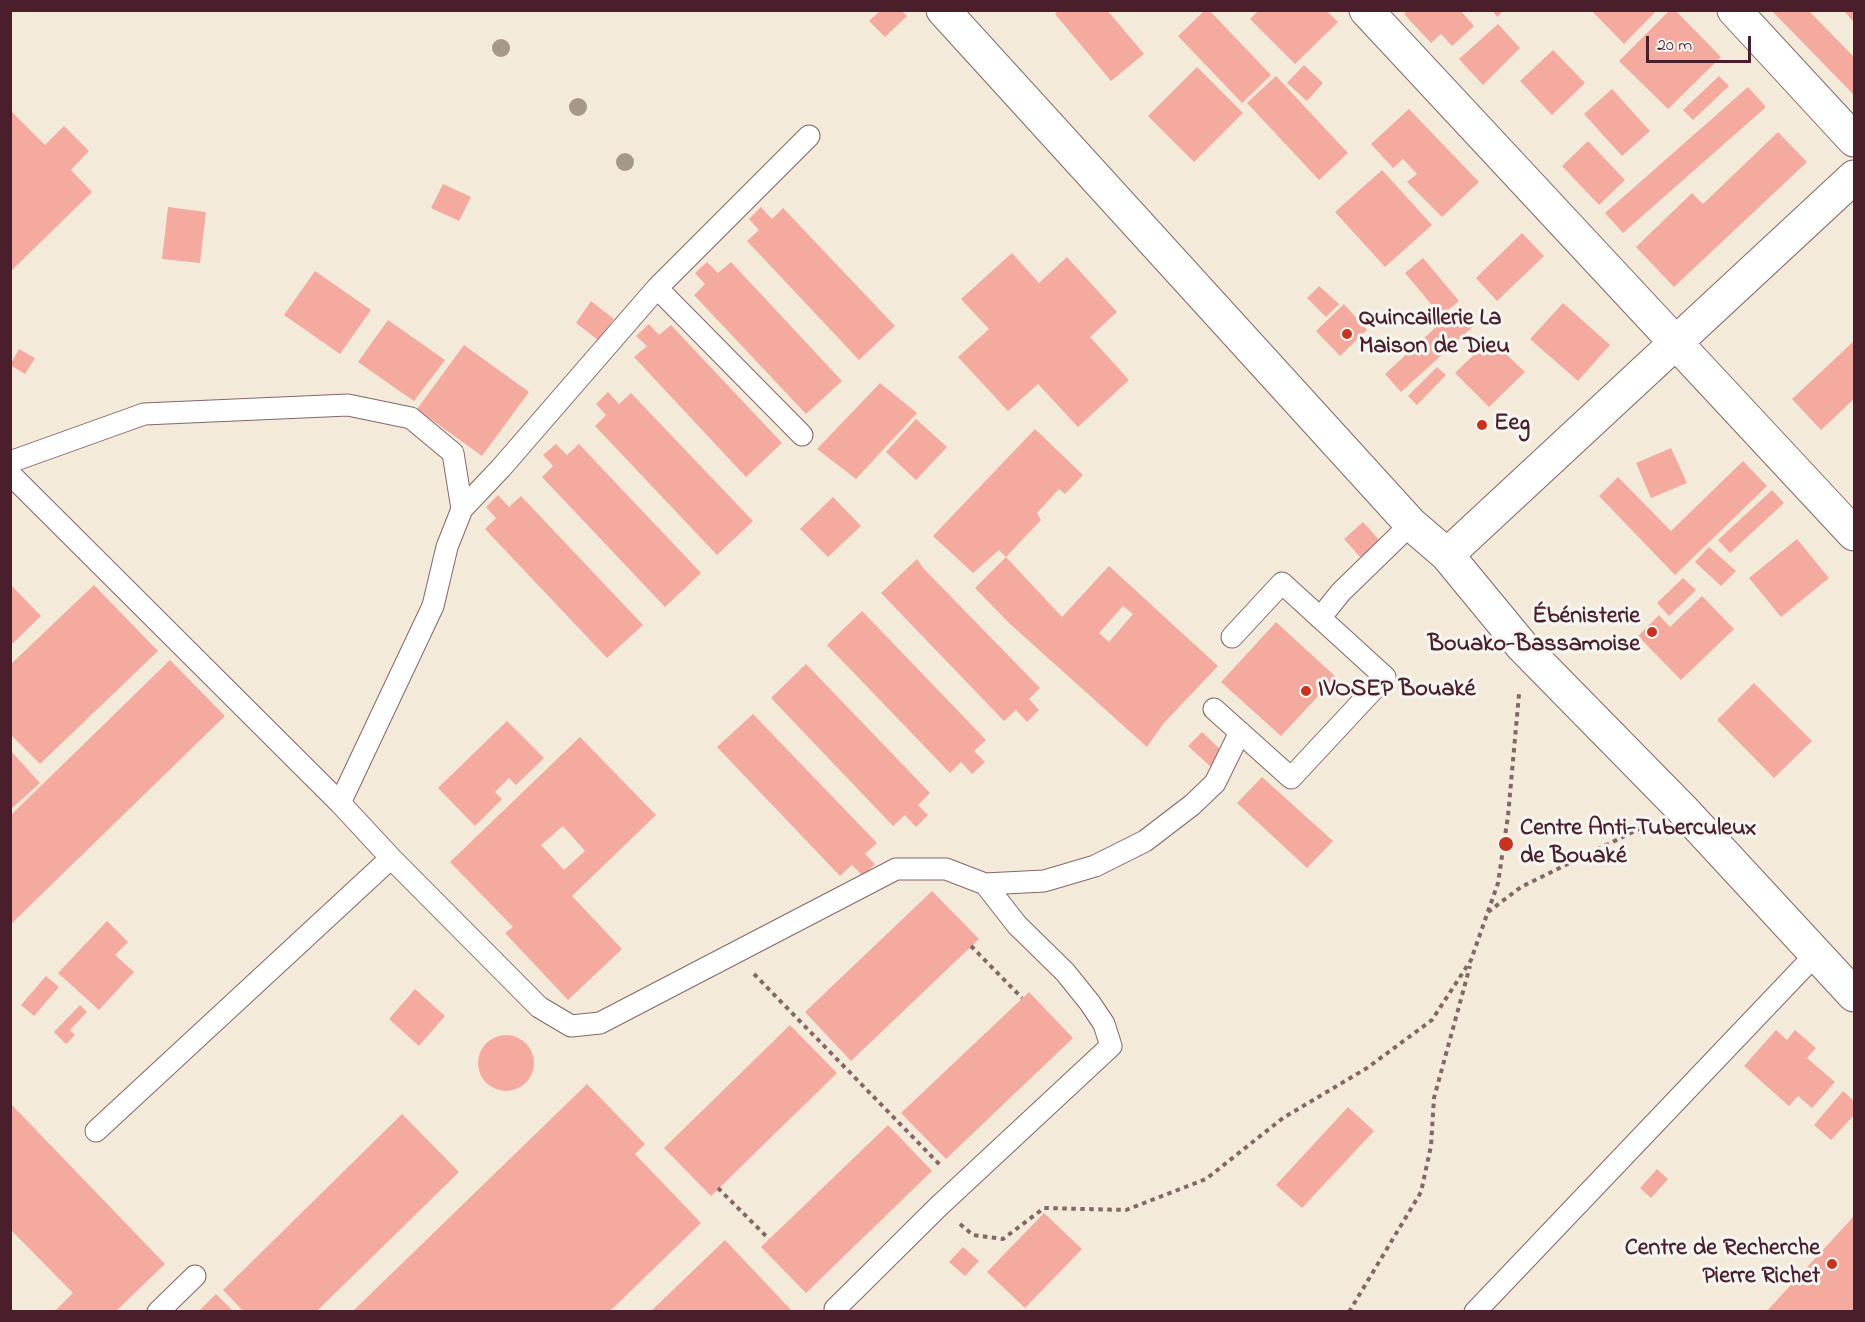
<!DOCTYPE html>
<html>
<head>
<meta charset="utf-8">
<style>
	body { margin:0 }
	#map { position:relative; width:1865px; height:1322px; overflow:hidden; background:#f3ead9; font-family:"Indie Flower",sans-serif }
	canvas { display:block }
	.frame { position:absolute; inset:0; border:12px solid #4a1f2b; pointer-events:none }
	.scale { position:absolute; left:1646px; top:36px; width:105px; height:27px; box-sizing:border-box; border:3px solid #4a1f2b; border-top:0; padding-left:8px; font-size:18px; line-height:21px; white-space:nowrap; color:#4a1f2b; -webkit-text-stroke:4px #f6f6f2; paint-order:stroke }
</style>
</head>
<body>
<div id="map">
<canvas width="1865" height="1322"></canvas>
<div class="frame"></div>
<div class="scale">20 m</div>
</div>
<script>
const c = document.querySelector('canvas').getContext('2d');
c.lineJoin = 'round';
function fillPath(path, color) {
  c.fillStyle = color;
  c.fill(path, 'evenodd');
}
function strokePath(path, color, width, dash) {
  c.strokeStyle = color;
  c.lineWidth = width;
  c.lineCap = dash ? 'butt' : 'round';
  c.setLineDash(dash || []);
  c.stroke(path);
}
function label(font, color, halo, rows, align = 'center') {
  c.font = font + ' "Indie Flower",sans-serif';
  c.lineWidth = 6;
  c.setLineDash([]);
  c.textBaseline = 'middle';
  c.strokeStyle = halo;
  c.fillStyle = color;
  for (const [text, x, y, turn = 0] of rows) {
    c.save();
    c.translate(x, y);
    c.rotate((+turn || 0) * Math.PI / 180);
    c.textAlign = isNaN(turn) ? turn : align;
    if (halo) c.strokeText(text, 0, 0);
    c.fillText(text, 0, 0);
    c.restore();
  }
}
fillPath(new Path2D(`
	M881 10H901L907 16 885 37 869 21Z
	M1059 10H1107L1144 54 1111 81 1055 14Z
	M1205 10H1209L1271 75 1242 103 1178 36Z
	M1259 10H1326L1338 22 1295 64 1250 19Z
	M1408 10H1460L1474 26 1452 46 1441 34 1431 43 1404 14Z
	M1492 10H1504L1497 17Z
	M1591 10H1657L1624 44Z
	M1670 10H1675L1721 57 1668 109 1619 61Z
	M1771 10H1808L1854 57V95Z
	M1843 10H1854V22Z
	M1498 24 1520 48 1483 85 1459 59Z
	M1553 50 1585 83 1552 115 1520 81Z
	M1304 65 1323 83 1307 101 1287 83Z
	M1197 67 1243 113 1194 162 1148 116Z
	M1276 76 1348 153 1319 180 1247 103Z
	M1719 76 1729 86 1693 120 1683 110Z
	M1748 87 1766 107 1623 233 1605 213Z
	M1612 89 1650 131 1622 156 1584 114Z
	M1409 109 1479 182 1442 217 1407 182 1417 174 1403 159 1393 168 1371 144Z
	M10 110 45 145 64 126 89 151 71 170 92 192 10 272Z
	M1778 132 1807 162 1674 287 1636 247 1692 193 1703 204Z
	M1588 141 1625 180 1599 205 1562 166Z
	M1382 170 1432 225 1385 267 1335 212Z
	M443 184 471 197 459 221 431 208Z
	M168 207 206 212 200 263 162 259Z
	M761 207 772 219 783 208 895 326 859 360 747 241 759 230 749 219Z
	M1522 233 1544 256 1497 301 1476 278Z
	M1012 253 1039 283 1067 257 1117 312 1090 337 1129 380 1078 427 1038 384 1008 411 958 357 989 329 961 299Z
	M1423 258 1459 301 1441 316 1405 273Z
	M707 262 718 273 731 262 842 381 806 414 694 295 705 284 695 273Z
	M315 271 371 310 340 354 284 315Z
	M1319 286 1339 304 1326 317 1307 298Z
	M591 301 614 319 598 340 576 323Z
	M1563 303 1610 345 1578 381 1530 339Z
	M1344 304 1367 330 1340 356 1316 331Z
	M1460 305 1477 323 1401 392 1385 374Z
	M388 320 445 360 414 401 358 362Z
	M649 324 659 335 671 325 782 443 746 477 634 357 647 346 636 336Z
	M1490 339 1525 372 1489 407 1455 373Z
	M1854 341V399L1821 430 1792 399Z
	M464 345 529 392 482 456 417 409Z
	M19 349 35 358 25 374 10 365Z
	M1437 367 1446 375 1417 405 1408 396Z
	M880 383 917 413 856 479 817 449Z
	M608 392 619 404 631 393 753 521 717 555 595 426 606 415 596 404Z
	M916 419 947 447 916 480 886 452Z
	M1035 429 1083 475 1065 494 1059 489 1037 513 1041 520 1006 557 999 550 973 573 933 536Z
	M556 444 567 455 579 444 701 573 665 607 542 477 553 466 543 455Z
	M1671 448 1687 483 1651 498 1636 463Z
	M1743 461 1767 486 1675 575 1599 496 1618 477 1671 531Z
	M1772 490 1784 503 1730 553 1718 540Z
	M498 495 509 507 521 496 643 625 607 658 485 529 496 518 486 507Z
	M833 497 861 526 828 557 800 529Z
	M1363 522 1380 541 1361 558 1344 539Z
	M1797 539 1829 578 1781 617 1749 578Z
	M1709 547 1736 571 1721 586 1695 562Z
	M1006 557 1062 617 1109 566 1218 666 1163 724 1147 747 1009 623 975 588ZM1123 606 1133 614 1109 642 1099 633Z
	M917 559 923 568 1040 688 1029 699 1039 710 1027 722 1016 710 1004 721 881 593Z
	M1683 578 1696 590 1669 616 1657 603Z
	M10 584 41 616 10 646Z
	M94 585 158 651 40 764 10 734V665Z
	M1702 596 1734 629 1681 680 1638 636 1659 615 1670 627Z
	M862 611 986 740 974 751 985 762 972 774 961 762 950 773 827 645Z
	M1276 622 1336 677 1281 736 1221 682Z
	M170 660 225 716 10 925V816Z
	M806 664 930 793 918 805 928 815 916 827 905 815 893 826 771 698Z
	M1754 683 1812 741 1774 778 1717 720Z
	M753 714 877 843 865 854 875 864 863 876 852 865 840 876 717 747Z
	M507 721 544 758 516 785 509 778 495 792 502 799 475 826 438 788Z
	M1202 732 1224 753 1211 767 1188 746Z
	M580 737 656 815 572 896 622 949 568 1000 505 933 513 927 450 862ZM563 826 585 851 564 870 541 845Z
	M10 750 40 783 10 810Z
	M1262 777 1333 841 1307 868 1237 803Z
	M932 891 979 939 851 1061 805 1012Z
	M107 921 128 942 115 955 134 972 99 1010 58 973Z
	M46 976 59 987 34 1016 21 1005Z
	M415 989 445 1016 419 1046 389 1019Z
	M1029 992 1073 1038 946 1159 901 1113Z
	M80 1005 87 1012 70 1030 75 1035 66 1044 54 1032Z
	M790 1025 837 1073 711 1196 664 1148Z
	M1776 1030 1787 1040 1795 1030 1816 1048 1807 1058 1835 1082 1812 1108 1798 1096 1789 1106 1744 1066Z
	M478 1063a28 28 0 1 1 56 0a28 28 0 1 1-56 0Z
	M587 1084 645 1144 635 1154 701 1223 609 1312H352Z
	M1843 1091 1854 1101V1115L1831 1140 1814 1125Z
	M10 1103 165 1264 115 1312H54L73 1293 10 1229Z
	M1348 1107 1374 1131 1302 1208 1276 1185Z
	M402 1114 459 1172 316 1312H244L223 1290Z
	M888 1125 932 1171 806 1293 761 1247Z
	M1657 1169 1668 1179 1651 1198 1640 1188Z
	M1044 1213 1082 1249 1025 1308 987 1272Z
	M1854 1216V1312H1766Z
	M725 1240 793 1312H650Z
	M963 1247 979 1261 965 1276 949 1262Z
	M216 1294 234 1312H198Z`), '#f5aa9f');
const lane = new Path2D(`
	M657 288 802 435
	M10 462 144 414 348 405 411 418 453 453 462 509 447 547 433 606 340 803
	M10 474 340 803 391 858 539 1007 571 1026 600 1023 896 869H946L985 884 1017 925 1065 972 1090 1003 1104 1024 1111 1046 939 1206 835 1309
	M462 509 501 468 657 288 809 136
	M1320 618 1341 592 1411 524
	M1214 709 1291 778 1385 677 1282 583 1232 637
	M985 884 1044 881 1095 866 1145 841 1192 805 1215 783 1240 732
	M96 1131 391 858
	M158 1312 195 1276
	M1475 1312 1816 954`);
const street = new Path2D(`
	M943 10 1411 524 1447 555 1522 646 1682 809 1854 995
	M1366 10 1854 534
	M1734 10 1854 140
	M1447 555 1854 177`);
strokePath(lane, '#856668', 23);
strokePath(street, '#856668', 35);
strokePath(new Path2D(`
	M1488 912 1521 887 1649 824
	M971 946 1022 998
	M754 974 941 1166
	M718 1188 769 1239
	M960 1224 973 1235 1003 1239 1044 1208 1126 1210 1206 1179 1283 1118 1367 1068 1432 1020 1471 960 1498 883 1508 816 1519 694
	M1349 1312 1421 1192 1431 1146 1434 1098 1470 966`), '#856668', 4, [4.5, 4.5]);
strokePath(lane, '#fff', 21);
strokePath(street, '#fff', 33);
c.fillStyle = '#a69886';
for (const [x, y] of [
	[501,48],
	[578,107],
	[625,162]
]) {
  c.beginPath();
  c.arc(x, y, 9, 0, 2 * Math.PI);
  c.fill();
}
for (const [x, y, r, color] of [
	[1347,334,6,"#c8321e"],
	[1482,425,6,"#c8321e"],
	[1652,632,6,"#c8321e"],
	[1306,691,6,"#c8321e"],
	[1506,844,8,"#c8321e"],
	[1832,1264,6,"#c8321e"]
]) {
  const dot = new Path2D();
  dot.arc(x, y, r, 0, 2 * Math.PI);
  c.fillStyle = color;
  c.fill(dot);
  strokePath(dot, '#f6f6f2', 2);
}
label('bold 24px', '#4a1f2b', '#f6f6f2', [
	["Quincaillerie La",1359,320],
	["Maison de Dieu",1359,348],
	["Eeg",1494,425],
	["Ébénisterie",1640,618,"right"],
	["Bouako-Bassamoise",1640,646,"right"],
	["IVOSEP Bouaké",1318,691],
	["Centre Anti-Tuberculeux",1520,830],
	["de Bouaké",1520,858],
	["Centre de Recherche",1820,1250,"right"],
	["Pierre Richet",1820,1278,"right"]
], 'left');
</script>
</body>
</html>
